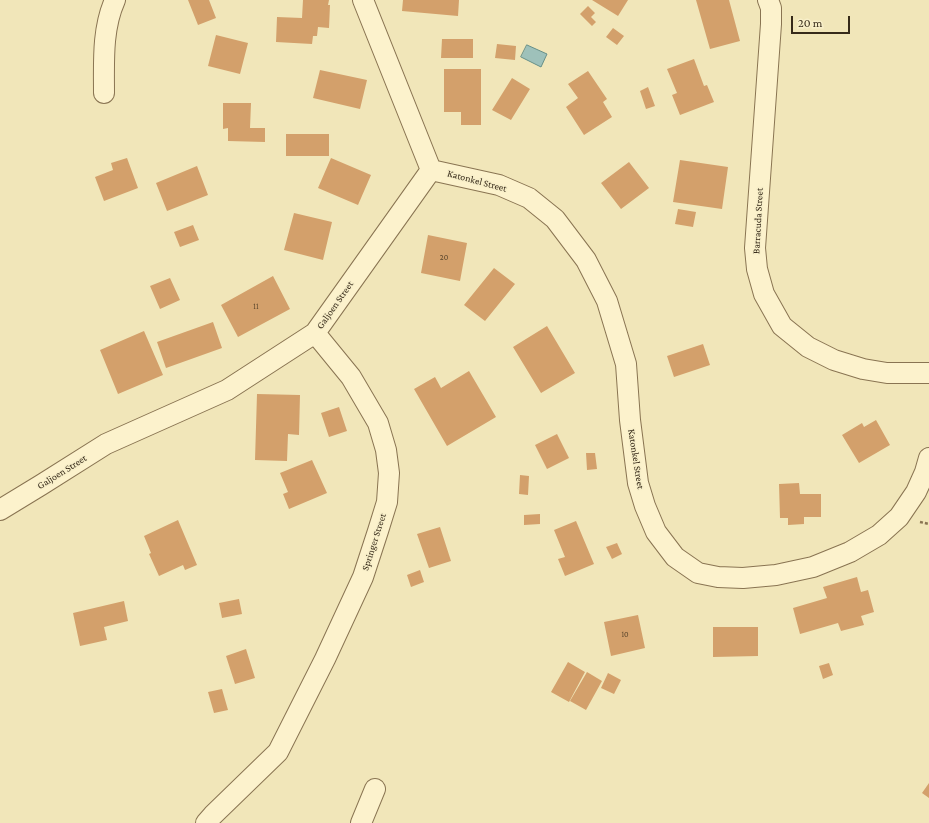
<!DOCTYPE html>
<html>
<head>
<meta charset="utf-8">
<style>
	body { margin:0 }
	#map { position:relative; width:929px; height:823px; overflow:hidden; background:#f1e6b9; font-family:"Crimson Pro",serif }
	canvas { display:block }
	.scale { position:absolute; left:791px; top:16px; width:59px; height:18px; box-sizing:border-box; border:2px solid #362a19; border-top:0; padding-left:5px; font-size:12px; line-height:14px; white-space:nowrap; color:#362a19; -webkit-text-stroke:3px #f8efc9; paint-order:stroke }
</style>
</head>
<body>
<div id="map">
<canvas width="929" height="823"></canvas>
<div class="scale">20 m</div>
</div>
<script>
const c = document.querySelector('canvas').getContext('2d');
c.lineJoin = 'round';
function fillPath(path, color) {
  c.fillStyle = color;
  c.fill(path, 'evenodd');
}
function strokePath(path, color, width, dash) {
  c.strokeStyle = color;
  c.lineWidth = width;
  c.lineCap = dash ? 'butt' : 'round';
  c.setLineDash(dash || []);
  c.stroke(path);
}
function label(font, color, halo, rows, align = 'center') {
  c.font = font + ' "Crimson Pro",serif';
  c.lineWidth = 3;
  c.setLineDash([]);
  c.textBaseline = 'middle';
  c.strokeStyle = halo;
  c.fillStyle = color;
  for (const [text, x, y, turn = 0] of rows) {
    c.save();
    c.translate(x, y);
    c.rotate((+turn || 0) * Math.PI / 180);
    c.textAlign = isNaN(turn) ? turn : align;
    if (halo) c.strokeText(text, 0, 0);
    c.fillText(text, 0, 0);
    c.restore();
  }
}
const water = new Path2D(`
	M527 45 547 54 541 67 521 57Z`);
fillPath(water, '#9ec1ba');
strokePath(water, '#668f88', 1);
fillPath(new Path2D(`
	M188 0H209L216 18 198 25Z
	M303 0H329L328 5H330L329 28 318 27 317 36H313L312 44 276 42 277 17 302 18Z
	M403 0H459L458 16 402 11Z
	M592 0H628L618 16Z
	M696 0H729L740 41 710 49Z
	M588 6 595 13 591 17 596 22 592 26 580 14Z
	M613 28 624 36 617 45 606 37Z
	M216 35 248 43 240 74 208 66Z
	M442 39H473V58H441Z
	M497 44 516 46 515 60 495 58Z
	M694 59 704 86 707 85 714 102 680 115 672 95 677 93 667 69Z
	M444 69H481V125H461V112H444Z
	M320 70 367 80 360 109 313 98Z
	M588 71 607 99 603 102 612 117 584 135 566 107 578 98 568 84Z
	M512 78 530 89 511 120 492 110Z
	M648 87 655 106 646 109 640 91Z
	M223 103H251L250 128H265V142L228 141V128L223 129Z
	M286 134H329V156H286Z
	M127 158 138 188 104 201 95 177 113 170 111 163Z
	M331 158 371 175 358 205 318 188Z
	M680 160 728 167 722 209 673 202Z
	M629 162 649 188 621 209 601 183Z
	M197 166 208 195 167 211 156 183Z
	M678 209 696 212 693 227 675 224Z
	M294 213 332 222 323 260 284 250Z
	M193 225 199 240 180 247 174 232Z
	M428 235 467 243 460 281 421 273Z
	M494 268 515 284 485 321 464 305Z
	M273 276 290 309 238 337 221 305Z
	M170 278 180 300 160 309 150 286Z
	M213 322 222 348 166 368 157 342Z
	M547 326 575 373 541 393 513 347Z
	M144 331 163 375 118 394 100 350Z
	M703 344 710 365 674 377 667 356Z
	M469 371 496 417 447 446 414 389 435 377 441 388Z
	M257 394 300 395 299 435 288 434 287 461 255 460Z
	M339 407 347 431 329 437 321 413Z
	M876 420 890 445 859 463 842 435 862 423 864 427Z
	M557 434 569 458 547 469 535 445Z
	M586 453H595L597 469 587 470Z
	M312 460 327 493 289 509 283 494 288 492 280 473Z
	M520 475 529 476 528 495 519 494Z
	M799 483 800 494H821V517H804V524L788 525V518H780L779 484Z
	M540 514V524L524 525V515Z
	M178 520 197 565 185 570 183 565 159 576 149 554 151 553 144 536Z
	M576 521 594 564 565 576 558 559 565 557 554 530Z
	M440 527 451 561 429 568 417 534Z
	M617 543 622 554 612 559 606 547Z
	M420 570 424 582 411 587 407 575Z
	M857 577 861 592 868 590 874 612 861 616 864 625 841 631 838 623 800 634 793 608 827 598 823 587Z
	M239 599 242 614 222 618 219 603Z
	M124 601 128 621 104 627 107 640 80 646 73 613Z
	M638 615 645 648 611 656 604 622Z
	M713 627H758V656L713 657Z
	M246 649 255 678 235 684 226 656Z
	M568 662 585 672 569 702 551 692Z
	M829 663 833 675 823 679 819 666Z
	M587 672 602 681 586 710 570 701Z
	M608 673 621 680 614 694 601 688Z
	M222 689 228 710 214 713 208 692Z
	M929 783V798L922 793Z`), '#d3a06b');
const street = new Path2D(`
	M363 0 431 170
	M768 0 771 8V24L755 248 757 269 764 294 782 326 808 347 834 360 863 369 887 373H929
	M104 93C104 62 102 29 115 0
	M431 170 499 185 529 198 555 219 586 260 607 301 626 364 630 420 638 483 645 506 656 532 675 557 698 573 718 577 743 578 776 575 813 567 850 552 879 535 899 517 916 492 925 472 929 458
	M0 510 41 485 106 444 227 390 315 333 431 170
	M206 823 213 815 278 752 325 659 363 577 378 531 387 502 389 473 386 450 378 423 351 377 315 333
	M361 823 375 789`);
strokePath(street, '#897452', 22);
strokePath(new Path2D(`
	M920 522 929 524`), '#897452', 2.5, [3, 2]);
strokePath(street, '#fcf2cc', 20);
label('8px', '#5d482e', null, [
	["20",444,258],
	["11",256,307],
	["10",625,635]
]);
label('10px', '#362a19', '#f8efc9', [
	["Katonkel Street",477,181,15],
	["Barracuda Street",758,221,-87],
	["Galjoen Street",335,305,-55],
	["Katonkel Street",636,459,81],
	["Galjoen Street",62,472,-32],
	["Springer Street",374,542,-72]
]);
</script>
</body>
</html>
